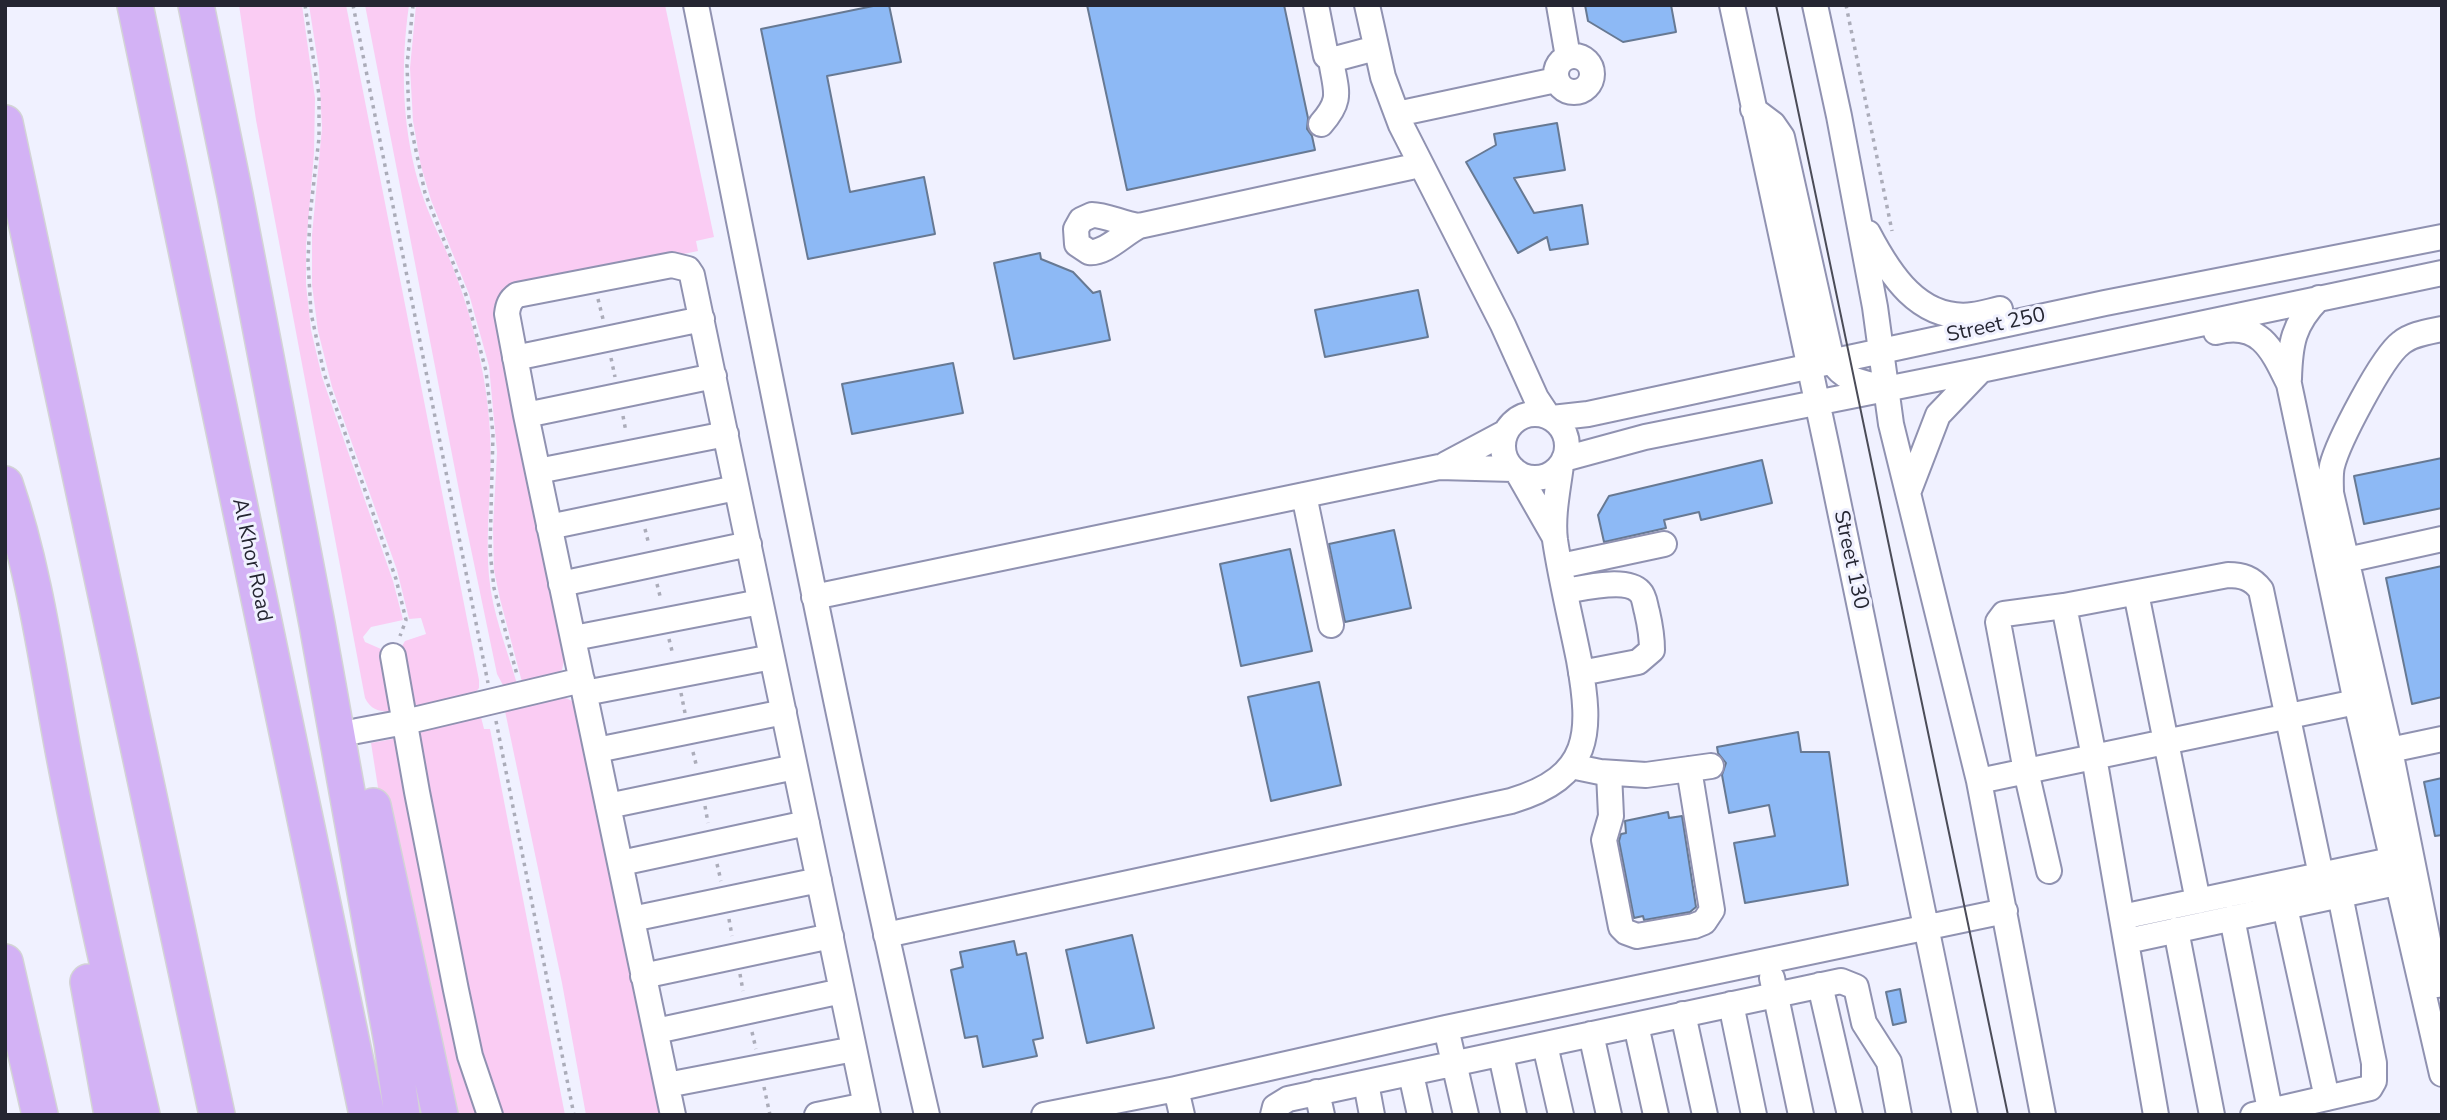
<!DOCTYPE html>
<html>
<head>
<meta charset="utf-8">
<style>
	body { margin:0 }
	#map { position:relative; width:2447px; height:1120px; overflow:hidden; background:#f0f1ff; font-family:"Nunito Sans",sans-serif }
	canvas { display:block }
	.frame { position:absolute; inset:0; border:7px solid #252632; pointer-events:none }
</style>
</head>
<body>
<div id="map">
<canvas width="2447" height="1120"></canvas>
<div class="frame"></div>
</div>
<script>
const c = document.querySelector('canvas').getContext('2d');
c.lineJoin = 'round';
function fillPath(path, color) {
  c.fillStyle = color;
  c.fill(path, 'evenodd');
}
function strokePath(path, color, width, dash) {
  c.strokeStyle = color;
  c.lineWidth = width;
  c.lineCap = dash ? 'butt' : 'round';
  c.setLineDash(dash || []);
  c.stroke(path);
}
function label(font, color, halo, rows, align = 'center') {
  c.font = font + ' "Nunito Sans",sans-serif';
  c.lineWidth = 6;
  c.setLineDash([]);
  c.textBaseline = 'middle';
  c.strokeStyle = halo;
  c.fillStyle = color;
  for (const [text, x, y, turn = 0] of rows) {
    c.save();
    c.translate(x, y);
    c.rotate((+turn || 0) * Math.PI / 180);
    c.textAlign = isNaN(turn) ? turn : align;
    if (halo) c.strokeText(text, 0, 0);
    c.fillText(text, 0, 0);
    c.restore();
  }
}
fillPath(new Path2D(`
	M239 5H302L315 98 314 153 306 246V284L311 330 322 377 393 581 403 620 371 627 363 637 365 642 381 649 386 656 399 711C385 712 372 713 365 698L256 120Z
	M309 5H346L479 680V688L474 694 408 709 401 648 405 641 426 634 421 618 409 619 397 570 332 387 318 331 312 285V235L322 128 319 69Z
	M365 5H409C400 68 402 133 422 194 429 215 438 233 447 253 462 288 474 326 481 364 489 402 492 442 490 480 489 512 486 544 489 576 492 612 507 649 517 684L504 687 497 674 462 506Z
	M416 5H665L714 237 696 241 698 251 513 289 503 295 494 306 565 656 562 670 556 674 522 682 500 599 494 570 493 528 497 452 489 366 469 294 431 200 421 166 413 121 410 68Z
	M564 697 572 701 577 708 662 1115H586L562 983 505 711Z
	M481 717 484 729H490L565 1115H495L476 1054 418 732Z
	M403 737 484 1115H446L379 794 371 743Z`), '#faccf3');
const building = new Path2D(`
	M878 5H889L901 62 827 76 850 192 924 177 935 234 808 259 761 29Z
	M1087 5H1284L1308 118 1307 129 1312 136 1315 150 1127 190Z
	M1585 5H1671L1676 32 1623 42 1588 21Z
	M1557 123 1565 170 1514 178 1534 213 1582 205 1588 244 1550 250 1547 237 1518 253 1466 162 1496 145 1494 134Z
	M1040 253 1041 259 1073 272 1093 293 1100 291 1110 340 1014 359 994 263Z
	M1418 290 1428 337 1325 357 1315 310Z
	M953 363 963 413 852 434 842 384Z
	M2442 458V508L2364 524 2354 476Z
	M1762 460 1772 503 1701 520 1699 512 1664 520 1666 528 1604 542 1598 515 1609 496Z
	M1394 530 1411 608 1345 622 1329 544Z
	M1290 549 1312 651 1241 666 1220 564Z
	M2442 566V697L2412 704 2386 578Z
	M1319 682 1341 785 1271 801 1248 697Z
	M1798 732 1801 752H1829L1848 885 1745 903 1734 843 1775 836 1769 805 1729 813 1722 775 1726 763 1718 753 1717 747Z
	M2442 778V835L2435 836 2424 782Z
	M1668 812 1669 818 1682 816 1696 907 1690 912 1644 920 1643 916 1634 918 1619 841 1621 834 1626 833 1625 821Z
	M1132 935 1154 1028 1087 1043 1066 950Z
	M1014 941 1017 955 1026 953 1043 1038 1033 1040 1037 1056 983 1067 977 1036 965 1038 951 970 963 967 960 952Z
	M1900 989 1906 1022 1893 1025 1886 992Z`);
fillPath(building, '#8db9f5');
strokePath(building, '#677993', 2);
const minor = new Path2D(`
	M696 5C770 376 842 747 927 1115
	M1316 5 1326 56 1331 60 1376 48
	M1367 5 1383 77 1401 125 1503 325 1536 398 1548 416
	M1559 5 1568 57
	M1732 5 1827 448 1965 1115
	M1815 5 1839 116 1875 307 1891 424 1979 781 2043 1115
	M1556 74a18 18 0 1 1 36 0a18 18 0 1 1-36 0Z
	M1753 109 1773 124 1782 137 1832 361C1843 380 1861 382 1881 387
	M1397 114 1556 80
	M1321 124C1343 99 1336 92 1331 60
	M1092 215C1106 215 1123 224 1139 226 1123 234 1105 254 1089 252L1077 244 1076 229 1081 220Z
	M1139 226 1420 165
	M1868 233C1889 273 1919 322 1973 315 1982 314 1991 311 2000 309
	M2216 332C2260 320 2273 351 2289 384L2356 702 2442 1074
	M515 358 702 319
	M2289 379C2290 344 2293 324 2319 298
	M1503 446a32 32 0 1 1 64 0a32 32 0 1 1-64 0Z
	M526 415 714 376
	M1552 418 1588 414 2105 303 2442 237
	M1564 459 1645 437 1981 370 2442 273
	M1446 464 1506 432
	M538 471 726 434
	M1518 473 1554 536
	M1908 493 1938 415 1981 370
	M1304 495 1331 625
	M549 527 736 488
	M2347 560 2442 539
	M1561 566 1664 544
	M561 584 749 544
	M1565 591C1583 588 1627 577 1640 592 1645 597 1645 606 1647 612 1650 625 1652 637 1652 650L1638 662 1581 673
	M2136 593 2198 901
	M814 597 1439 467 1513 469
	M574 638 760 602
	M393 656 417 792 456 990 470 1056 490 1115
	M585 693 772 657
	M357 731 405 722 582 680
	M597 750 784 712
	M2390 750 2442 739
	M1571 766 1600 772 1646 775 1711 766
	M1609 773 1611 816 1604 840 1621 927 1626 932 1637 936 1694 926 1704 922 1712 910 1689 769
	M1979 781 2356 702
	M608 806 795 767
	M621 863 807 823
	M2049 871 2026 771 1998 622 2004 614 2064 606
	M2285 907 2327 1098
	M2122 917 2391 860
	M2232 918 2271 1115
	M632 919 819 880
	M2176 930 2212 1115
	M886 935 1511 801C1592 777 1592 733 1579 660 1571 620 1561 580 1555 540 1552 516 1558 489 1561 465
	M2127 941 2396 883
	M643 976 831 936
	M1772 978 1801 1115
	M1820 985 1850 1115
	M2437 985 2390 750 2331 493C2331 484 2330 475 2332 466 2338 442 2382 357 2401 343 2412 334 2428 332 2442 329
	M1731 1004 1754 1115
	M1683 1014 1705 1115
	M1636 1025 1656 1115
	M1446 1028 1466 1115
	M656 1031 842 991
	M1591 1034 1609 1115
	M1545 1045 1561 1115
	M1501 1055 1514 1115
	M1411 1074 1420 1115
	M1366 1083 1372 1115
	M667 1085 854 1049
	M1176 1089 1182 1115
	M1317 1092 1322 1115
	M673 1115 526 415 507 314C508 305 510 300 517 295L672 265 688 269 692 275 868 1115
	M817 1115 866 1105
	M1044 1115 1176 1089 1446 1028 2005 911
	M1273 1115 1275 1107 1288 1099 1841 981 1856 987 1864 1023 1889 1062 1899 1115
	M2156 1115 2094 757 2064 606 2228 575C2242 575 2252 578 2261 590L2321 875
	M2253 1115 2370 1088 2374 1081V1063L2340 895`);
const highway = new Path2D(`
	M135 5 367 1115
	M196 5 235 195 317 624 392 1043 402 1115
	M5 123 217 1115
	M5 484C35 571 47 665 64 755 87 876 114 995 142 1115
	M373 806 440 1115
	M5 962 40 1115
	M88 982 112 1115`);
strokePath(minor, '#9092b1', 28);
strokePath(highway, '#d3d4d6', 38);
strokePath(new Path2D(`
	M305 5 319 95V138L310 215 308 261 311 313 324 373 396 579 406 620 400 636
	M353 5 488 683
	M413 5 407 65 409 118 425 193 466 295 486 371 493 434 490 550 492 570 494 588 517 675
	M1846 5 1892 231
	M598 299 603 319
	M611 358 615 377
	M623 416 626 432
	M645 529 649 545
	M657 584 661 600
	M669 639 673 655
	M681 693 685 713
	M496 721 574 1115
	M693 752 697 768
	M705 806 708 823
	M717 864 721 881
	M729 919 732 936
	M740 974 743 991
	M752 1032 756 1049
	M764 1087 770 1115`), '#abacb9', 3.5, [3.5, 5]);
strokePath(minor, '#fff', 24);
strokePath(highway, '#d3b2f5', 35);
strokePath(new Path2D(`
	M1776 5 2008 1115`), '#4b4c58', 2);
label('21px', '#252632', '#f0f1ff', [
	["Street 250",1996,326,-12],
	["Al Khor Road",251,560,78],
	["Street 130",1850,560,78]
]);
</script>
</body>
</html>
